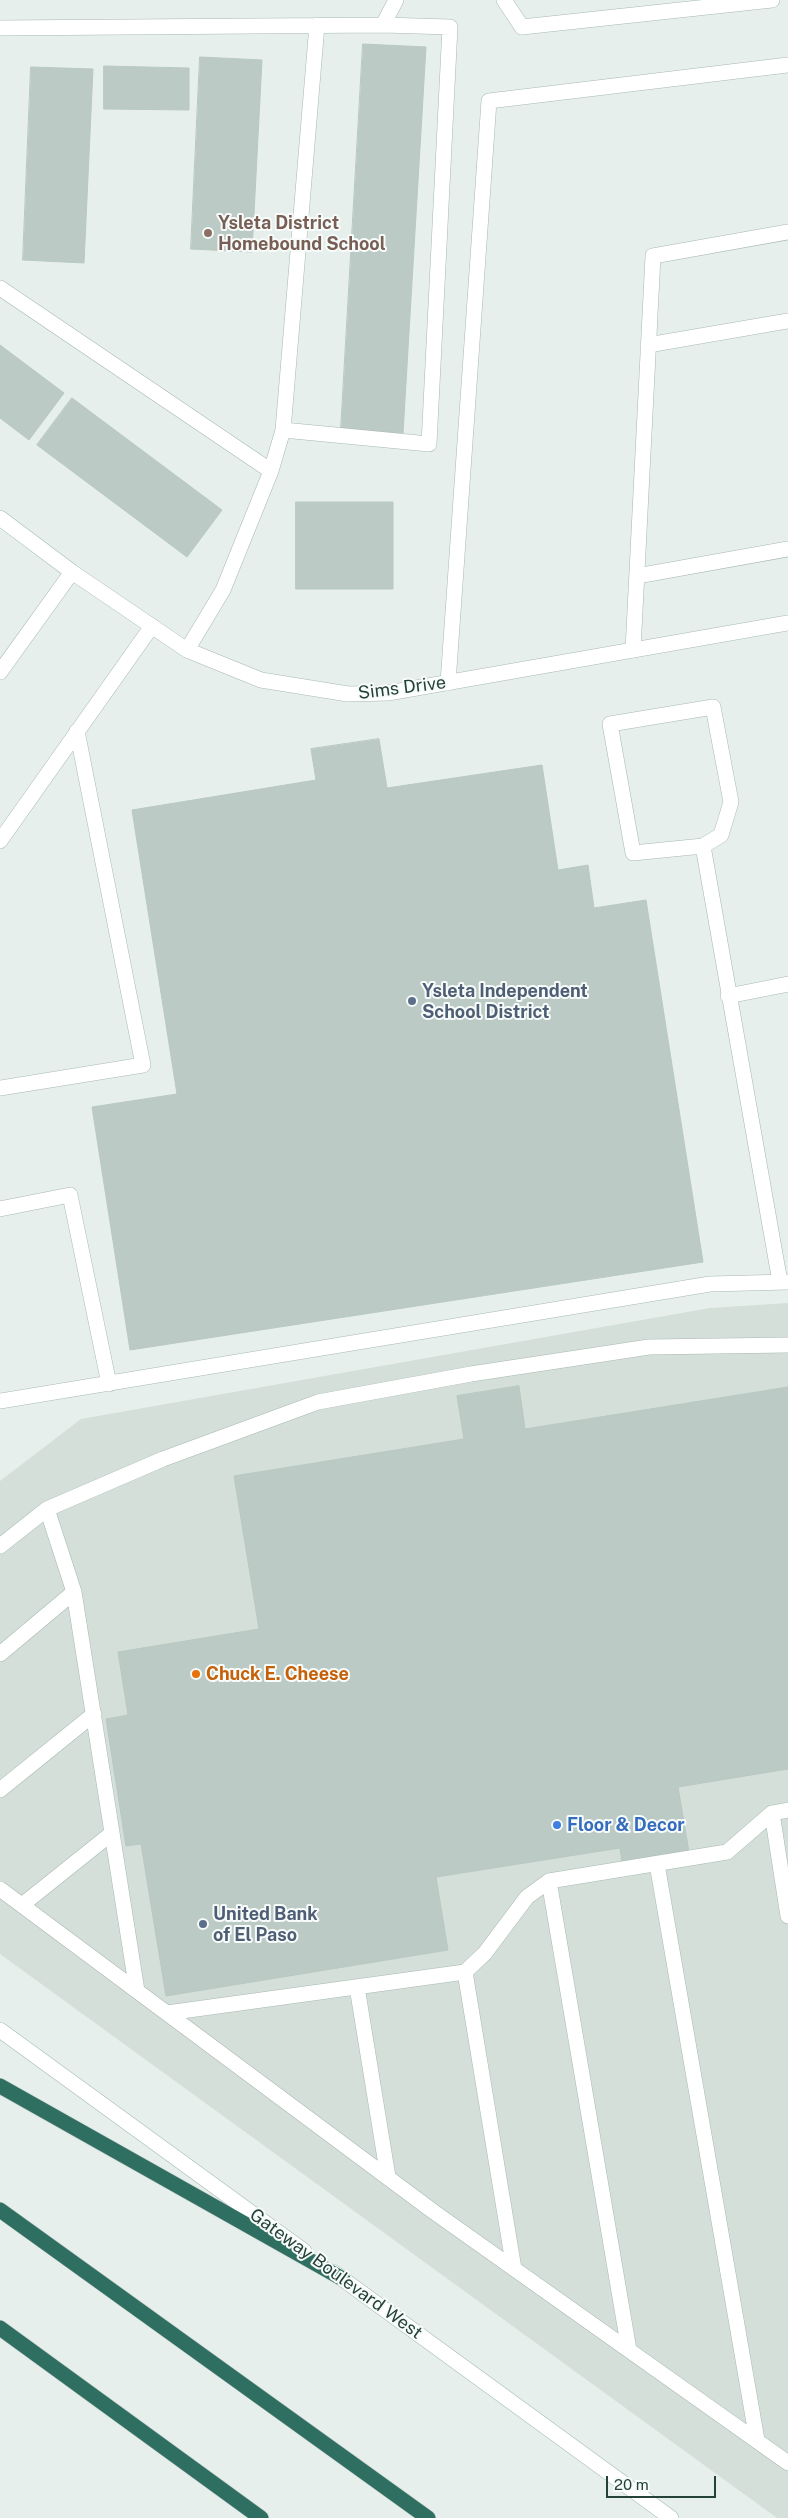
<!DOCTYPE html>
<html>
<head>
<meta charset="utf-8">
<style>
	body { margin:0 }
	#map { position:relative; width:788px; height:2518px; overflow:hidden; background:#e6efeb; font-family:"Public Sans",sans-serif }
	canvas { display:block }
	.scale { position:absolute; left:606px; top:2476px; width:110px; height:22px; box-sizing:border-box; border:2px solid #24423a; border-top:0; padding-left:6px; font-size:15px; line-height:18px; white-space:nowrap; color:#24423a; -webkit-text-stroke:4px #f7fbf9; paint-order:stroke }
</style>
</head>
<body>
<div id="map">
<canvas width="788" height="2518"></canvas>
<div class="scale">20 m</div>
</div>
<script>
const c = document.querySelector('canvas').getContext('2d');
c.lineJoin = 'round';
function fillPath(path, color) {
  c.fillStyle = color;
  c.fill(path, 'evenodd');
}
function strokePath(path, color, width, dash) {
  c.strokeStyle = color;
  c.lineWidth = width;
  c.lineCap = dash ? 'butt' : 'round';
  c.setLineDash(dash || []);
  c.stroke(path);
}
function label(font, color, halo, rows, align = 'center') {
  c.font = font + ' "Public Sans",sans-serif';
  c.lineWidth = 4;
  c.setLineDash([]);
  c.textBaseline = 'middle';
  c.strokeStyle = halo;
  c.fillStyle = color;
  for (const [text, x, y, turn = 0] of rows) {
    c.save();
    c.translate(x, y);
    c.rotate((+turn || 0) * Math.PI / 180);
    c.textAlign = isNaN(turn) ? turn : align;
    if (halo) c.strokeText(text, 0, 0);
    c.fillText(text, 0, 0);
    c.restore();
  }
}
fillPath(new Path2D(`
	M788 1303V2518H777L0 1954V1481L81 1419 710 1308Z`), '#d4dfda');
const building = new Path2D(`
	M363 44 426 47 403 433 341 429Z
	M200 57 262 60 252 252 191 249Z
	M104 66 189 68V110L104 109Z
	M31 67 93 69 84 263 23 260Z
	M0 345 64 393 29 440 0 418Z
	M72 398 222 510 187 557 37 445Z
	M296 502H393V589H296Z
	M379 739 387 788 542 765 558 870 588 865 594 908 646 900 703 1262 130 1350 92 1107 177 1094 132 810 316 780 311 749Z
	M519 1386 525 1429 788 1387V1769L678 1787 689 1852 622 1862 620 1848 436 1877 448 1950 166 1996 141 1844 126 1846 106 1719 128 1715 118 1652 259 1629 234 1476 464 1439 457 1396Z`);
fillPath(building, '#bbcac4');
strokePath(building, '#b8c9c2', 1);
const service = new Path2D(`
	M504 0 522 27 772 0
	M0 28 383 25 396 0
	M0 288 271 471
	M648 345 788 321
	M283 430 429 444 450 27 383 25
	M637 576 788 549
	M187 650 223 590 271 471 283 430 317 25
	M633 650 653 256 788 232
	M448 683 489 101 788 65
	M0 841 152 626
	M703 846 633 853 610 724 713 707 731 802 721 835 703 846 780 1282
	M728 996 788 984
	M0 1088 143 1065 77 731
	M0 1209 70 1195 109 1384
	M0 1401 710 1284 788 1282
	M47 1509 163 1459 318 1402 471 1374 649 1347 788 1345
	M0 1546 47 1509 74 1592 137 1991
	M0 1654 74 1592
	M0 1790 94 1714
	M772 1813 788 1916
	M657 1864 757 2440
	M549 1881 629 2350
	M0 1889 434 2212 788 2463
	M22 1905 112 1833
	M465 1972 514 2269
	M357 1987 388 2177
	M167 2013 465 1972 485 1953 527 1897 549 1881 727 1852 772 1813 788 1810`);
const minor = new Path2D(`
	M0 518 72 572 187 650 261 680 348 694 388 693 788 623
	M0 672 72 572`);
const secondary = new Path2D(`
	M0 2030 304 2251
	M333 2272 671 2518`);
const motorway = new Path2D(`
	M0 2086 343 2279
	M0 2210 428 2518
	M0 2328 261 2518`);
strokePath(service, '#a8b8b2', 16);
strokePath(minor, '#a8b8b2', 16);
strokePath(secondary, '#a4bbb3', 16);
strokePath(motorway, '#c2cac8', 16);
strokePath(service, '#fff', 15);
strokePath(minor, '#fff', 15);
strokePath(secondary, '#fff', 15);
strokePath(motorway, '#2f6f62', 15);
for (const [x, y, r, color] of [
	[208,233,5,"#8d6e63"],
	[412,1001,5,"#5c6f8a"],
	[196,1674,5,"#e8710a"],
	[557,1825,5,"#3f7fe0"],
	[203,1924,5,"#5c6f8a"]
]) {
  const dot = new Path2D();
  dot.arc(x, y, r, 0, 2 * Math.PI);
  c.fillStyle = color;
  c.fill(dot);
  strokePath(dot, '#f7fbf9', 2);
}
label('bold 18px', '#785e54', '#f7fbf9', [
	["Ysleta District",218,223],
	["Homebound School",218,244]
], 'left');
label('18px', '#24423a', '#f7fbf9', [
	["Sims Drive",402,688,-7],
	["Gateway Boulevard West",336,2274,36]
]);
label('bold 18px', '#4e5e75', '#f7fbf9', [
	["Ysleta Independent",422,991],
	["School District",422,1012],
	["United Bank",213,1914],
	["of El Paso",213,1935]
], 'left');
label('bold 18px', '#c56008', '#f7fbf9', [
	["Chuck E. Cheese",206,1674]
], 'left');
label('bold 18px', '#366cbe', '#f7fbf9', [
	["Floor & Decor",567,1825]
], 'left');
</script>
</body>
</html>
